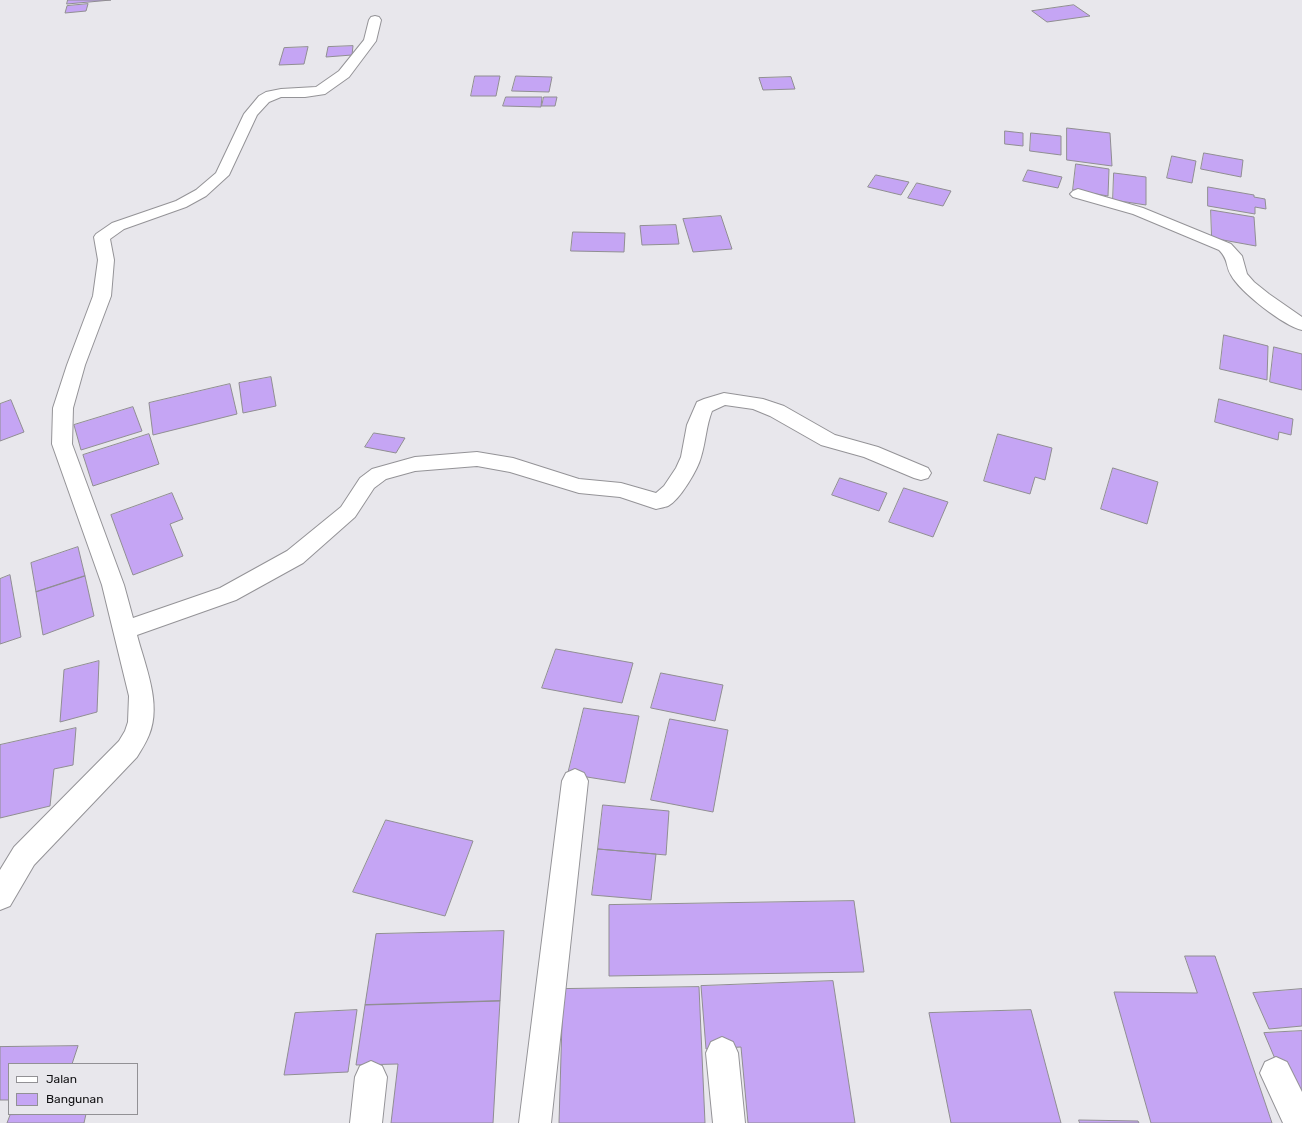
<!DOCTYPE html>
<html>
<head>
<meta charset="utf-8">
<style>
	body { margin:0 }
	#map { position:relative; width:1302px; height:1123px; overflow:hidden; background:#e8e7ec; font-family:Rubik,sans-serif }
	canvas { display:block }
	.legend { position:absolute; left:8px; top:1063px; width:130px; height:52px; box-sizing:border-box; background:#e8e7ec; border:1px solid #929195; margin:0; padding:5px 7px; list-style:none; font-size:12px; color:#111113 }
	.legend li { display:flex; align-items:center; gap:8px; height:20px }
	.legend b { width:20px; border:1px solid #929195 }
</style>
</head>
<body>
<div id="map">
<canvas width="1302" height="1123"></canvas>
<ul class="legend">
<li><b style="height:5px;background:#fff"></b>Jalan</li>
<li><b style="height:11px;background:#c5a5f4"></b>Bangunan</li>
</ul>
</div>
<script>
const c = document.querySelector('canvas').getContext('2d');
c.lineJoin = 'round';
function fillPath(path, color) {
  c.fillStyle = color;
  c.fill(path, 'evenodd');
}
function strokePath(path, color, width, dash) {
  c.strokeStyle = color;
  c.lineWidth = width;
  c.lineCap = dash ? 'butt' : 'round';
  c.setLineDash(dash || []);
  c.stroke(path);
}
const building = new Path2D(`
	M68 0H111L67 4Z
	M88 4 86 11 65 13 67 6Z
	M1074 5 1090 16 1047 22 1032 11Z
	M353 46 352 55 326 57 328 47Z
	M308 47 304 64 279 65 284 48Z
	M475 76H500L496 96H471Z
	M516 76 552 77 549 92 512 91Z
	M791 77 795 89 763 90 759 78Z
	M506 97H542L541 107 503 106Z
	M544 97H557L555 106H542Z
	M1067 128 1110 133 1112 166 1067 160Z
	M1005 131 1023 133V146L1005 144Z
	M1031 133 1061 136V155L1030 151Z
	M1204 153 1243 160 1241 177 1201 169Z
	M1172 156 1196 161 1192 183 1167 178Z
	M1076 164 1109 169 1108 196 1073 190Z
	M1028 170 1062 177 1058 188 1023 181Z
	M1114 173 1146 177V205L1113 200Z
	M876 175 909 182 901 195 868 187Z
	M917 183 951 191 943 206 908 198Z
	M1208 187 1254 195V197L1265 199 1266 209 1255 207V214L1208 206Z
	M1211 210 1254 217 1256 246 1212 238Z
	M721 216 732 249 693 252 683 219Z
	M676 225 679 244 642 245 640 226Z
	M573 232 625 233 624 252 571 251Z
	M1224 335 1268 346 1267 380 1220 369Z
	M1274 347 1302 354V390L1270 382Z
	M271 377 276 406 243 413 239 383Z
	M230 384 237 414 153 435 149 403Z
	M1219 399 1293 419 1291 435 1279 432 1278 440 1215 422Z
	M11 400 24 432 0 441V404Z
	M133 407 142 431 81 450 74 425Z
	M374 433 405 438 396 453 365 447Z
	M149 434 159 464 93 486 83 455Z
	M998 434 1052 448 1045 480 1035 477 1030 494 984 481Z
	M1113 468 1158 482 1147 524 1101 509Z
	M840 478 887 493 879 511 832 495Z
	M904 488 948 502 933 537 889 522Z
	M172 493 183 519 170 524 183 556 133 575 111 515Z
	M78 547 85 576 36 592 31 563Z
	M10 575 21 637 0 644V579Z
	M85 576 94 616 43 635 36 592Z
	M556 649 633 663 622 703 542 688Z
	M99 661 97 712 60 722 64 670Z
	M661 673 723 685 715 721 651 708Z
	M584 708 639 716 625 783 568 774Z
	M670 719 728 730 713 812 651 800Z
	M76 728 73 765 54 769 50 806 0 818V745Z
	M603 805 669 811 666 855 598 849Z
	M386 820 473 841 445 916 353 892Z
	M598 849 656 854 651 900 592 895Z
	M854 901 864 972 609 976V905Z
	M504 931 500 1001 365 1005 376 934Z
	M1185 956H1215L1272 1123H1151L1114 992 1197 993Z
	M833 981 855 1123H748L741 1047 706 1049 701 986Z
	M699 987 705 1123H559L563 989Z
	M1302 989V1026L1269 1029 1253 993Z
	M500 1001 493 1123H391L398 1064 356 1065 365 1005Z
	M357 1010 348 1072 284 1075 295 1013Z
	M1031 1010 1061 1123H951L929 1013Z
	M1302 1031V1115H1299L1264 1033Z
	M78 1046 72 1064H9V1100H0V1047Z
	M86 1114 84 1123H7L10 1115Z
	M1079 1120 1138 1121 1139 1123H1080Z`);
fillPath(building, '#c5a5f4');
strokePath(building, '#908e92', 1);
const minor = new Path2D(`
	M375 16 379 17 381 20 376 41 349 77 325 94 305 97H281L269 102 257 115 229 175 206 196 186 207 124 229 110 239 114 260 111 296 85 365 73 408 72 444 124 585 133 618 220 588 287 551 341 507 360 478 372 469 415 457 477 452 513 458 579 479 621 483 656 493 664 486 676 468 681 457 687 425 697 402 704 399 724 393 763 399 784 406 835 435 878 447 928 468 931 473 928 478 921 480 914 478 864 457 821 445 770 416 753 409 725 405 712 411C706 426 706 441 701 457 698 469 680 500 668 506 665 507 660 508 656 509L620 497 579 493 510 472 477 466 415 471 386 479 374 488 355 517 303 563 236 600 137 635C145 666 162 704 149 735 146 743 141 750 137 757L34 865 10 906 0 910V870L14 847 119 741 125 731 128 722 129 696 102 585 52 444 53 408 67 365 93 296 98 260 94 237 96 234 112 223 176 201 196 190 216 173 244 114 259 96 266 92 281 89 316 87 339 71 364 40 369 20 371 17Z
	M1078 189 1143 208 1231 244 1242 256 1247 274 1254 282 1269 294 1302 317V330C1284 326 1240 292 1231 275 1225 265 1229 260 1219 250L1133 214 1073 197 1070 194 1073 191Z
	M575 769 584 773 588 781 551 1123H519L562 781 566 773Z
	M722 1037 733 1042 738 1053 745 1123H713L706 1053 711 1042Z
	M1276 1057 1287 1062 1302 1092V1123H1283L1260 1073 1265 1062Z
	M371 1061 382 1066 387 1077 382 1123H350L355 1077 360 1066Z`);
strokePath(minor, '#949397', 2);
fillPath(minor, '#fff');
</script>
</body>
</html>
